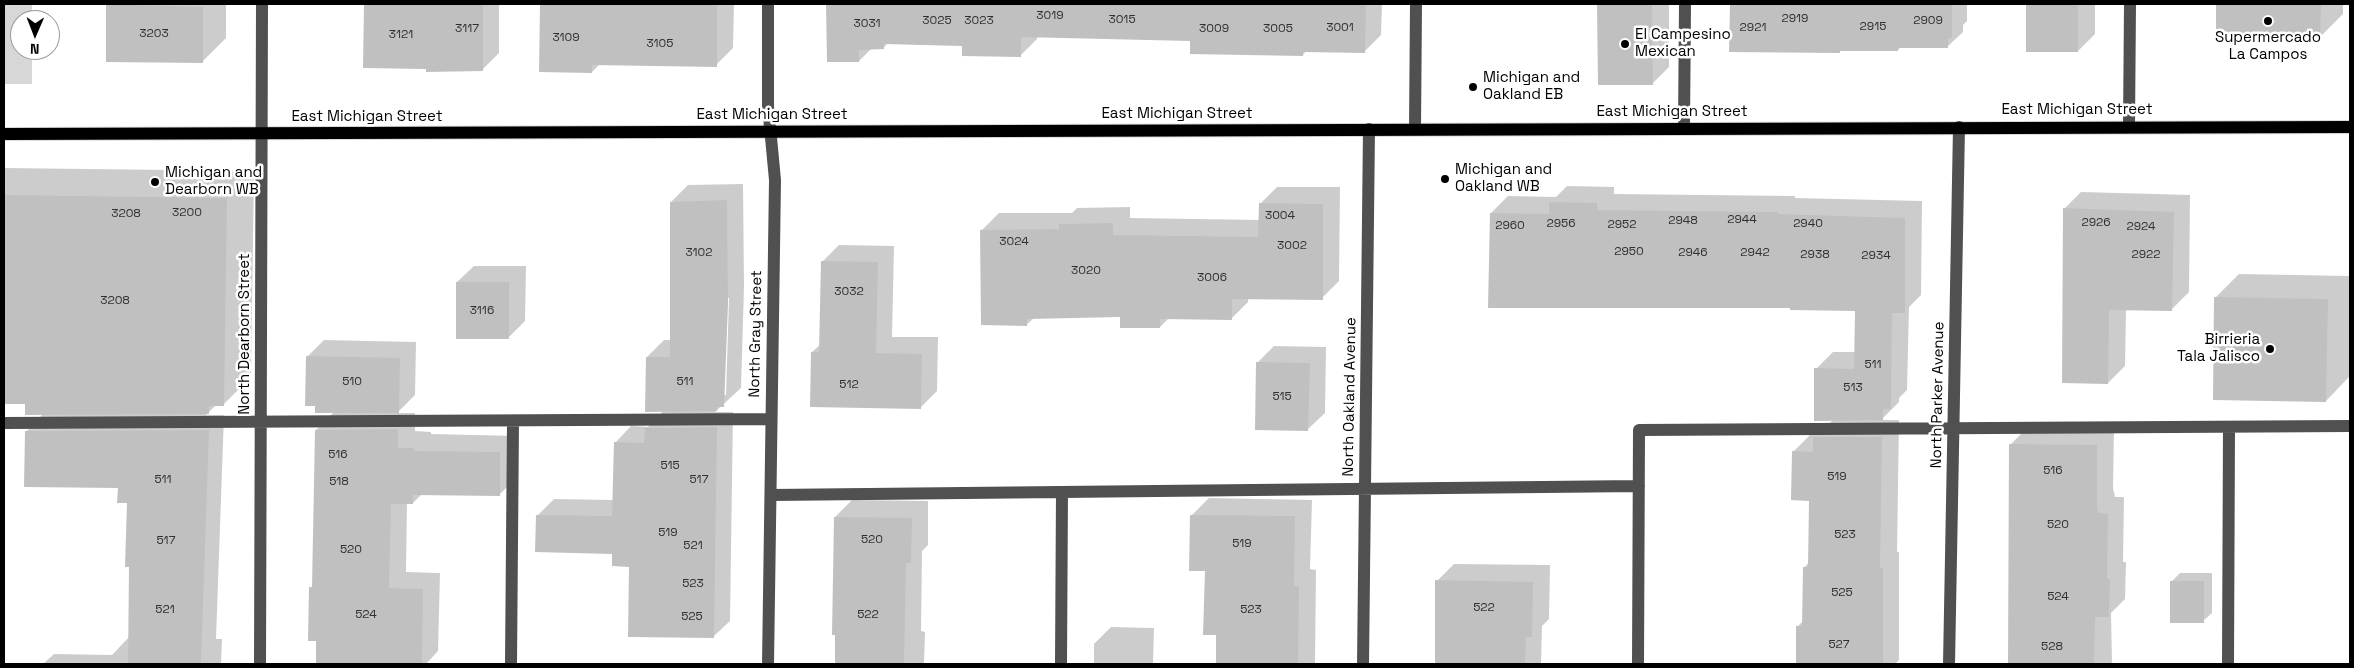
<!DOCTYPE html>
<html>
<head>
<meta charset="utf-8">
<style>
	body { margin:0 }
	#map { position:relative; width:2354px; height:668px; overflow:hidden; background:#fff; font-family:"Space Grotesk",sans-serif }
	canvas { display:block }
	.frame { position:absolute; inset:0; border:5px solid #000; pointer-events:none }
	.north { position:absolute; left:10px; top:10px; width:50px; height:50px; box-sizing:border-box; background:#fff; border:1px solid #999; border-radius:50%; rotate:181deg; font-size:14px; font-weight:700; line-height:20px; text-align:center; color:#000 }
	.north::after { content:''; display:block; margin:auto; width:18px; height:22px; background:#000; clip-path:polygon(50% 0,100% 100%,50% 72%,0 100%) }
</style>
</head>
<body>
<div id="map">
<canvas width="2354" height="668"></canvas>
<div class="frame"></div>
<div class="north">N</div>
</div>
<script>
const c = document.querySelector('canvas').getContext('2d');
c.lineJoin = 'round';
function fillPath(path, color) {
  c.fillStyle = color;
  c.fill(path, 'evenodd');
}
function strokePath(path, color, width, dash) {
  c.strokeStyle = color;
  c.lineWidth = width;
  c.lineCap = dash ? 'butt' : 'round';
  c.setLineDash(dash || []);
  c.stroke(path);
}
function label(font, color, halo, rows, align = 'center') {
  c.font = font + ' "Space Grotesk",sans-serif';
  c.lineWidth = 5;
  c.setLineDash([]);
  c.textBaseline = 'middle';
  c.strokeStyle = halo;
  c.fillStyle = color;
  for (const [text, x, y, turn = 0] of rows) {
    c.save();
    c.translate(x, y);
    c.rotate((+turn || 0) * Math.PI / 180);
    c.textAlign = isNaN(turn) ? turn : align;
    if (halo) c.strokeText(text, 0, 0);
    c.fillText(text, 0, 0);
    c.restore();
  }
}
fillPath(new Path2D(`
	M4 4H32V20H20V50H32V84H4Z`), '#d7d7d7');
fillPath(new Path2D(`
	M107 4H226V38L202 62 107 61Z
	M366 4H499V53L482 70 365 67Z
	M541 4H734L733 48 716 65 600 64 592 72 540 71Z
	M827 4H1382L1381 35 1364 52 1306 51 1303 55 1191 40 1038 36 1037 39 1020 56 963 44 888 43 883 48H872L859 61H828Z
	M1598 4H1669V67L1652 84 1599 83Z
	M1732 4H1967V21L1963 25V32L1947 47 1902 46 1898 50H1842L1839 52 1731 50Z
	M2027 4H2095V34L2078 51H2027Z
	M2217 4H2343V14L2320 37 2217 36Z
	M4 168 254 171 251 377 223 405H216L206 415H224L216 639H222L221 664H43L54 654 112 655 129 637 131 566 128 502 119 487 26 432 44 413 26 402 4 403Z
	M743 184 744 287 741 388 715 412H733L730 621 713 637 614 553 538 515 554 499 614 500 615 443 631 426 648 427 664 410 647 357 664 340H671V202L688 185ZM727 298H729L726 395H724Z
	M1567 186 1614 187V194L1795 196V198L1922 201 1921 295 1909 307 1907 390 1899 398V402L1881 420H1899L1897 552H1899V660L1895 664H1797V627L1803 621 1804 568 1809 562 1810 500 1793 452 1810 435H1817L1833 420 1816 369 1833 352H1856V310L1491 213 1508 196 1556 197Z
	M1277 187H1340L1339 281 1322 298H1248V302L1231 319 1169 318 1160 327 1121 316 1034 318 1026 325 982 230 999 213H1072L1077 208 1130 207V218L1260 220V204Z
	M2081 192 2190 195 2189 292 2172 309H2126L2125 366 2108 383 2064 209Z
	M839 245 894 246 892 337H938L937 391 920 408 812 352 821 344 822 262Z
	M474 266H526L525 321 508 338 457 282Z
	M2239 274 2350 276 2349 377 2326 401 2216 297Z
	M324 340 416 342 415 395 397 413H415V431L431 432V434L517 436 516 478 499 495 422 494 413 503H407L406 572 440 573 438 651 426 664H317V640L311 588 314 585 316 430 334 412 307 357Z
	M1274 346 1326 347 1325 413 1308 429 1257 363Z
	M2027 428H2114L2113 488 2115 497H2124L2123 562H2126L2125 599 2111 613 2112 664H2010V445Z
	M1209 498 1312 500 1310 569 1316 570 1315 664H1217V634L1206 570 1192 515Z
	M852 500 928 501V545L922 551 921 631 925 632 924 664H836L835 517Z
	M1454 564 1550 565 1549 619 1542 626 1541 664H1435L1437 581Z
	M2180 573H2212V613L2203 621 2171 582Z
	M1111 627 1154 628 1153 664H1094V644Z`), '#0003');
fillPath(new Path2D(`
	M106 4 203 7V63L106 62Z
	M364 4H483V71L426 72V69L363 68Z
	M540 4H717V67L592 65V73L539 72Z
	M826 4H1366L1365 53 1303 52V56L1190 54V41L1021 37V57L962 56V46L884 44V49L859 50V62H827Z
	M1597 4H1652L1653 85H1598Z
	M1730 4H1952V38H1948V48H1898V51H1840V53L1729 52Z
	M2026 4H2078V52H2026Z
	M2216 4H2321L2320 38 2216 37Z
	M4 195 227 198 224 406H209V414L25 415V404H4Z
	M727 200 728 304 724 407H717V411L645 412 646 357H670V202Z
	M1549 202 1597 203V210L1778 212V214L1905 218V313H1892L1891 409H1883V420L1814 421V368L1854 369 1855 311 1790 310V308H1488L1490 213 1549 214Z
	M1259 203 1323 204V300L1232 299V320L1160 319V328H1120V317L1027 319V326L981 325 980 230 1059 229V224L1113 223V235L1258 237Z
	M2063 208 2174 212 2172 311 2109 310 2108 384 2062 383Z
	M821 261 878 262 876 353 922 354 921 409 810 407 811 352H819Z
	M456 282H509V339H456Z
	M2214 297 2328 299 2326 402 2213 400Z
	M306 356 400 358 399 413H315V406H305Z
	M1256 362 1310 363 1308 431 1255 430Z
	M717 427 714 638 628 637 629 567 612 566V554L535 552 536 515 612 516 614 442 644 443 645 428Z
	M398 429V448H414V451L500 452V496L413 495V504H391L389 588 423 589 422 664H316V641H308L309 587H312L315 430Z
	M209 430 201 664H128L129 567H125L127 503H117L118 488 24 487 25 431Z
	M1813 437H1882L1880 568H1883V664H1796V626H1802L1803 567H1808L1809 501 1791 500 1792 451 1813 452Z
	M2009 444 2097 445V505L2098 513 2108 514 2107 579H2110L2109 617H2095L2094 664H2008Z
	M1190 515 1295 516 1294 586H1299L1298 664H1216V635H1203L1205 571H1189Z
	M834 517 912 518 911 563H906L904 664H835V635H832Z
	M1435 580 1533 582 1532 637H1526L1525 664H1435Z
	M2170 581H2204V623H2170Z`), '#c0c0c0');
const major = new Path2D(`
	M4 134 2350 127`);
strokePath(major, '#dbdbdb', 14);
strokePath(new Path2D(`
	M768 4V106L775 180 768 664
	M2129 126 2130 4
	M1684 128 1685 4
	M1415 129 1416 4
	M4 423 771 419
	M771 495 1639 486
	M260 664 262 4
	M511 664 513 421
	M1061 664 1062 492
	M1363 664 1369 129
	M1638 664 1639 430 2350 426
	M1949 664 1959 127
	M2228 664 2229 427`), '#505050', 12);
strokePath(major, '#000', 12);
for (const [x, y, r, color] of [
	[2268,21,5,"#000"],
	[1625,44,5,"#000"],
	[1473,87,5,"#000"],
	[1445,179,5,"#000"],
	[155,182,5,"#000"],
	[2270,349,5,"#000"]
]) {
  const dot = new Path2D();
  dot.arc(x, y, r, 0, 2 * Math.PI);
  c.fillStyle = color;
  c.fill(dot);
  strokePath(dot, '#fff', 2);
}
label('12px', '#303030', null, [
	["3019",1050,16],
	["2919",1795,19],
	["3015",1122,20],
	["3025",937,21],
	["3023",979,21],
	["2909",1928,21],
	["3031",867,24],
	["2915",1873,27],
	["3001",1340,28],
	["2921",1753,28],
	["3117",467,29],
	["3009",1214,29],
	["3005",1278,29],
	["3203",154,34],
	["3121",401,35],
	["3109",566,38],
	["3105",660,44],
	["3200",187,213],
	["3208",126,214],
	["3004",1280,216],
	["2944",1742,220],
	["2948",1683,221],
	["2926",2096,223],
	["2956",1561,224],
	["2940",1808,224],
	["2952",1622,225],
	["2960",1510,226],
	["2924",2141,227],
	["3024",1014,242],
	["3002",1292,246],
	["2950",1629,252],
	["3102",699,253],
	["2946",1693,253],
	["2942",1755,253],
	["2938",1815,255],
	["2922",2146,255],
	["2934",1876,256],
	["3020",1086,271],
	["3006",1212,278],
	["3032",849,292],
	["3208",115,301],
	["3116",482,311],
	["511",1873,365],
	["510",352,382],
	["511",685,382],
	["512",849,385],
	["513",1853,388],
	["515",1282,397],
	["516",338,455],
	["515",670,466],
	["516",2053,471],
	["519",1837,477],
	["511",163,480],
	["517",699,480],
	["518",339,482],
	["520",2058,525],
	["519",668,533],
	["523",1845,535],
	["520",872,540],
	["517",166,541],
	["519",1242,544],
	["521",693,546],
	["520",351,550],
	["523",693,584],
	["525",1842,593],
	["524",2058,597],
	["522",1484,608],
	["521",165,610],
	["523",1251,610],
	["524",366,615],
	["522",868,615],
	["525",692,617],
	["527",1839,645],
	["528",2052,647]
]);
label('15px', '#000', '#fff', [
	["El Campesino",1635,35],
	["Mexican",1635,52],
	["Supermercado",2268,38,"center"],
	["La Campos",2268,55,"center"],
	["Michigan and",1483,78],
	["Oakland EB",1483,95],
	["Michigan and",1455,170],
	["Oakland WB",1455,187],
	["Michigan and",165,173],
	["Dearborn WB",165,190],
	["Birrieria",2260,340,"right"],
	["Tala Jalisco",2260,357,"right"]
], 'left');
label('15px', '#000', '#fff', [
	["East Michigan Street",2077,110],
	["East Michigan Street",1672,112],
	["East Michigan Street",1177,114],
	["East Michigan Street",772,115],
	["East Michigan Street",367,117],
	["North Dearborn Street",245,334,-90],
	["North Gray Street",756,334,-89],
	["North Parker Avenue",1938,395,-89],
	["North Oakland Avenue",1350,397,-89]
]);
</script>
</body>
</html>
